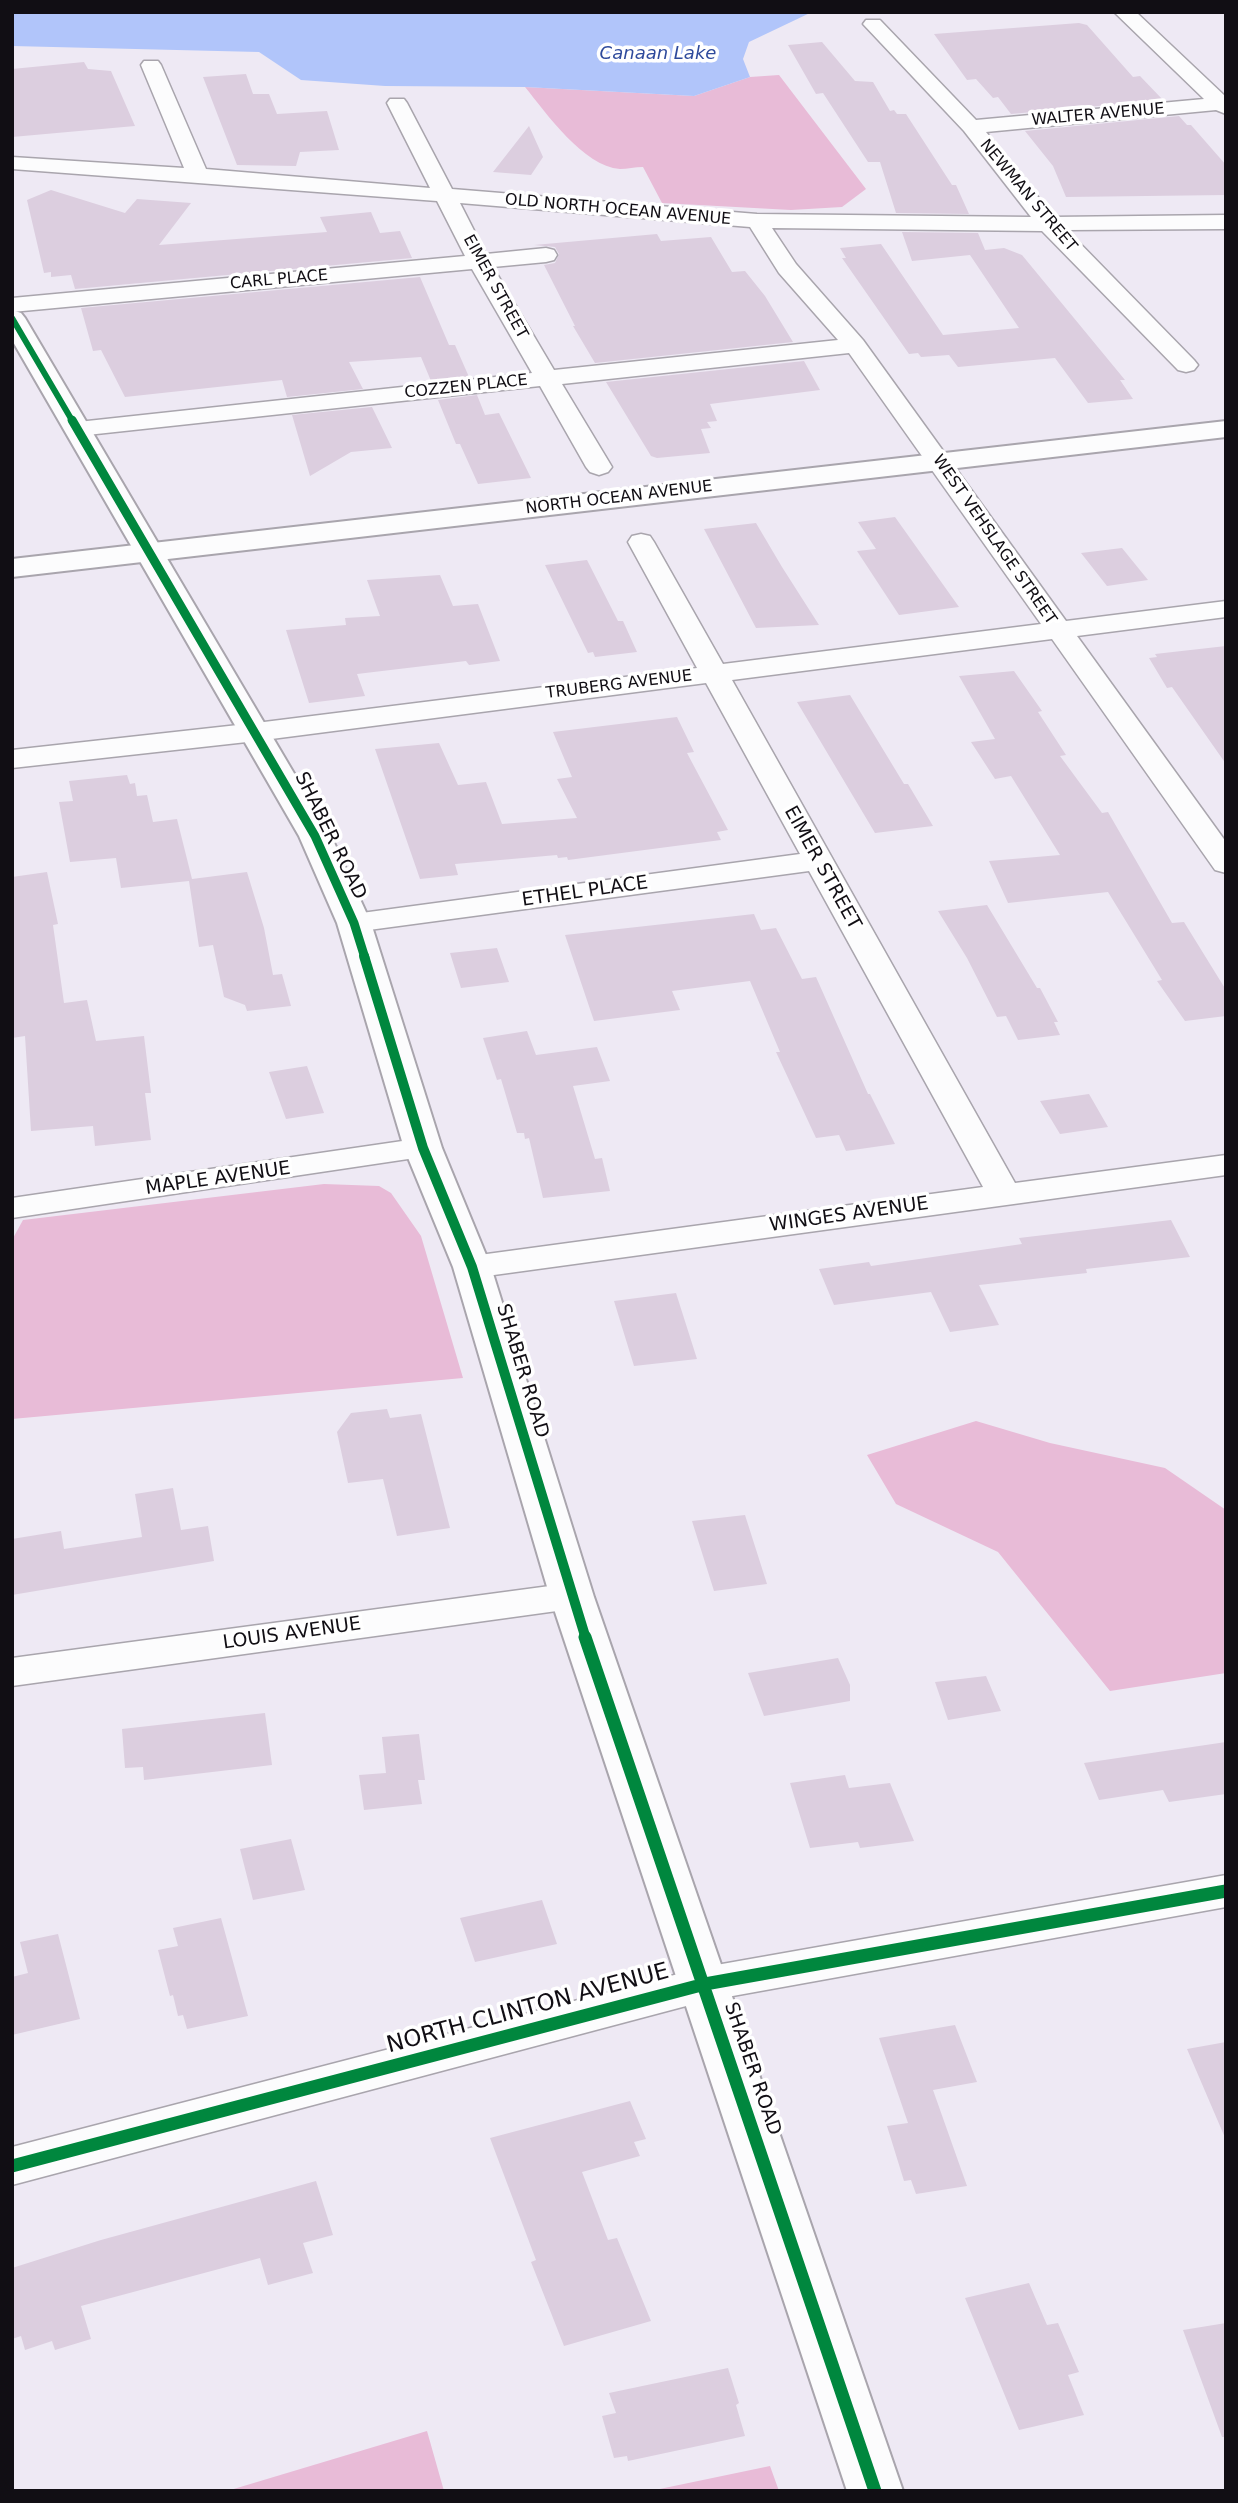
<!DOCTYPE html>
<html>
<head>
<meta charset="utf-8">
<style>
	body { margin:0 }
	#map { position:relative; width:1238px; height:2503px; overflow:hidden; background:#eee9f4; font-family:"DejaVu Sans",sans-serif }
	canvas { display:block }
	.frame { position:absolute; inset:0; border:14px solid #110e14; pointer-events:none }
</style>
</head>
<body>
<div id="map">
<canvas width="1238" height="2503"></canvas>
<div class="frame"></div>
</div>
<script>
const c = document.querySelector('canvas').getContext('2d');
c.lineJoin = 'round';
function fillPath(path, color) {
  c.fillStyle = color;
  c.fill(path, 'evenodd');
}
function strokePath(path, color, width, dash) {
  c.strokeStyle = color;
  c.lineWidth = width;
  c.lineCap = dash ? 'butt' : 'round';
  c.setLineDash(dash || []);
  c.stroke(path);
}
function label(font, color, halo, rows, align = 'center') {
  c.font = font + ' "DejaVu Sans",sans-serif';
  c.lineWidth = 7;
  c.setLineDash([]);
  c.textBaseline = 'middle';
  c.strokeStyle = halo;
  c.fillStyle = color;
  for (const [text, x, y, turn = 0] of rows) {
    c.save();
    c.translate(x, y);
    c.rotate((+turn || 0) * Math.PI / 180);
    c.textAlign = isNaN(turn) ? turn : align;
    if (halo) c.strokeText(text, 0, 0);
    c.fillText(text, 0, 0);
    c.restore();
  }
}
fillPath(new Path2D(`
	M779 75 866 189 842 207 791 210 662 203 643 167C635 167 627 169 620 169 583 166 547 114 525 87L694 96 750 77Z
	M324 1184 379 1186 391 1193 421 1236 463 1378 12 1419V1240L23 1220Z
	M976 1421 1050 1443 1165 1468 1226 1510V1673L1110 1691 998 1552 896 1504 867 1455Z
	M427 2431 444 2491H227Z
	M770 2466 779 2491H650Z`), '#e8bbd7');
fillPath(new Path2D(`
	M12 12H812L749 42 743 59 750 77 694 96 525 87 385 86 301 80 259 52 12 46Z`), '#b1c5fa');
fillPath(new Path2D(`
	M1079 23 1087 25 1133 77 1140 76 1163 100 1011 114 998 97 993 98 976 79 967 80 934 34Z
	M822 42 855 81 873 82 890 111 894 110 897 114H906L952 185H956L969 214 896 213 880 162H868L823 93 816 94 788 45Z
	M84 62 88 69 111 71 135 126 12 137V69Z
	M246 74 253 94H269L277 114 327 111 339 150 300 152 296 166 237 165 203 77Z
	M1179 116 1187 125H1191L1226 165V195L1066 197 1053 166 1025 131Z
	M529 126 543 157 531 175 493 172Z
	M51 190 125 213 137 199 191 203 159 245 327 232 320 217 371 212 380 233 400 231 412 258 75 289 71 275 51 277V272L44 273 27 200Z
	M902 232 978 233 985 250 1004 248 1022 255 1125 380H1120L1133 399 1088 403 1055 358 958 367 949 355 921 357 918 353 909 354 842 258H846L840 248 881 244 943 335 1019 328 970 255 912 261Z
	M657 234 661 241 711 237 732 272 745 271 765 296 793 342 595 363 573 326H575L544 265 555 263 559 254 555 247 534 245Z
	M420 277 449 345H455L469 377 431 381 421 357 349 362 363 389 287 397 282 380 125 397 101 350 93 351 81 308Z
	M804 361 820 390 710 404 717 421 707 422 711 428 701 429 710 453 657 458 651 456 606 382Z
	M477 395 485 415 499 413 531 478 478 484 460 444H456L438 400Z
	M372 407 392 448 351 452 310 476 292 415Z
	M895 517 959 607 899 615 857 551 876 549 858 522Z
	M756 523 782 567 819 625 756 628 704 529Z
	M1122 548 1148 580 1107 586 1081 553Z
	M587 560 618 621H623L637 652 595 657 593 652 588 653 545 565Z
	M440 575 453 606 478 604 500 661 469 665 466 661 357 674 365 696 309 703 286 630 346 625 345 618 380 616 367 580Z
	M1226 646V764L1172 687 1167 688 1149 658 1157 657 1155 654Z
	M1014 671 1042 711 1038 712 1066 755 1060 756 1102 813 1108 812 1172 923 1184 922 1226 990V1016L1185 1021 1157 981 1162 980 1108 892 1008 903 989 861 1060 855 1011 776 995 779 971 742 995 739 959 676Z
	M850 695 904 784H908L933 826 875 833 797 702Z
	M677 717 694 752 687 753 728 830 717 832 721 840 568 860 567 857 558 858 557 855 455 864 458 875 420 879 375 749 439 743 458 785 486 782 502 824 577 818 557 779 572 777 553 732Z
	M127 775 130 784 135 783 137 796 147 795 153 822 177 819 192 879 247 872 264 928 273 975 282 974 291 1006 247 1011 245 1005 224 997 213 945 199 947 189 881 121 888 116 858 70 862 59 802 73 801 69 781Z
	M47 872 58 924 53 925 64 1003 87 1000 96 1041 144 1036 151 1093H145L151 1140 95 1146 93 1126 31 1131 25 1036 12 1038V877Z
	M987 905 1037 988H1040L1058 1022H1054L1060 1035 1018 1040 1006 1016 997 1017 967 958 938 911Z
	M754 914 761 930 776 928 802 979 816 977 868 1094H870L895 1144 846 1151 839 1135 816 1138 776 1052H780L750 981 672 991 680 1010 594 1021 565 935Z
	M497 948 509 982 461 988 450 953Z
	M527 1031 536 1055 597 1047 610 1081 573 1086 595 1159 602 1158 610 1191 543 1198 529 1138 525 1139 524 1133H517L501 1079 497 1080 483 1038Z
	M307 1066 324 1113 286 1119 269 1072Z
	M1089 1094 1108 1127 1060 1134 1040 1101Z
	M1171 1220 1190 1257 1086 1269 1087 1273 979 1285 999 1325 950 1332 931 1292 834 1305 819 1269 869 1262 871 1266 1022 1244 1019 1238Z
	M676 1293 697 1359 634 1366 614 1301Z
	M387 1409 390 1418 421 1414 450 1528 397 1536 383 1479 348 1483 337 1432 351 1413Z
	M173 1488 181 1530 208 1526 214 1561 12 1595V1539L61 1531 64 1549 142 1537 135 1494Z
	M745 1515 767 1584 714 1591 692 1521Z
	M838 1658 850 1685V1701L764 1716 748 1673Z
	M986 1676 1001 1711 948 1720 935 1682Z
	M265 1713 272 1765 144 1780 143 1767 125 1768 122 1729Z
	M419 1734 425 1780H418L422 1804 364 1810 359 1775 386 1773 382 1737Z
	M1226 1742V1794L1169 1802 1163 1790 1099 1800 1084 1763Z
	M845 1775 849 1788 890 1783 914 1841 860 1848 858 1842 810 1848 790 1783Z
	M291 1839 305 1890 253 1900 240 1849Z
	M542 1900 557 1944 475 1962 460 1918Z
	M221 1918 248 2016 187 2029 183 2015 178 2016 173 1995 170 1996 158 1950 178 1946 173 1928Z
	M58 1934 80 2019 12 2035V1977L28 1973 20 1942Z
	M955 2025 977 2082 933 2090 967 2186 916 2194 911 2180 904 2181 887 2126 908 2123 879 2038Z
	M1226 2042V2140L1187 2049Z
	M630 2101 646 2139 634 2142 640 2156 582 2172 608 2240 617 2238 651 2321 564 2346 531 2262 536 2260 490 2138Z
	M316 2181 333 2235 303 2243 313 2273 268 2285 260 2258 81 2306 91 2339 55 2350 52 2341 25 2350 21 2336 12 2339V2268L101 2240Z
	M1029 2283 1047 2325 1058 2323 1079 2372 1068 2375 1084 2415 1019 2430 965 2298Z
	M1226 2323V2437H1222L1183 2330Z
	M728 2368 739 2403 736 2405 745 2436 628 2461 627 2456 614 2458 602 2416 616 2413 609 2393Z`), '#dccedf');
const minor = new Path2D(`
	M1114 12H1136L1226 97V114L1216 110 986 132 1054 217 1226 215V229L1067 230 1194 360 1198 365 1194 370 1186 372 1178 370 1042 231 772 228 796 264 863 340 1066 621 1226 601V617L1077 636 1226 842V873L1215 870 1052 639 732 680 1015 1183 1226 1155V1175L472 1278 460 1275 454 1267 460 1259 472 1256 983 1187 809 871 354 932 343 930 339 923 343 916 354 914 800 854 706 683 256 741 12 768V750L256 723 697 668 628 542 632 536 641 534 650 536 654 542 723 664 1041 624 849 353 562 384 612 467 608 472 599 475 590 472 586 467 540 386 78 436 69 434 66 429 69 424 78 422 532 373 472 269 12 312V298L465 256 437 201 12 169V157L184 168 141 65 144 61H158L161 65 206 169 430 188 387 103 390 99H404L407 103 452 189 757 214 1031 217 964 131 863 24 866 20H880L976 120 1204 99ZM460 203 750 227 779 273 838 340 554 370 493 267 546 262 554 260 557 255 554 250 546 248 486 254Z
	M423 1138 435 1141 440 1148 435 1155 12 1218V1198Z
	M572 1583 586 1587 592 1597 586 1607 12 1686V1658Z
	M1226 1875V1907L705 2001 12 2185V2147L705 1967Z`);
const tertiary = new Path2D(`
	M12 310 21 313 25 318 331 836 371 923 442 1148 491 1267 594 1597 903 2491H847L550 1597 453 1267 404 1148 337 923 299 836 12 340Z`);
const secondary = new Path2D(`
	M1226 421V437L12 577V559Z`);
strokePath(minor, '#a9a5ad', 3);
strokePath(tertiary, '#a9a5ad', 4);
strokePath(secondary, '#a9a5ad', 4);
fillPath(minor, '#fcfcfd');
fillPath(tertiary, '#fcfcfd');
fillPath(secondary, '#fcfcfd');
strokePath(new Path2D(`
	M12 318 73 422`), '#00873e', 6);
strokePath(new Path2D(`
	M72 420 315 836 354 923 365 958`), '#00873e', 9);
strokePath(new Path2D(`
	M364 956 423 1148 472 1267 586 1639`), '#00873e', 10);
strokePath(new Path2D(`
	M585 1637 875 2491
	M12 2166 705 1984 1226 1891`), '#00873e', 13);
label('16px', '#110e14', '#fff', [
	["WALTER AVENUE",1098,115,-5],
	["NEWMAN STREET",1028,196,50],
	["OLD NORTH OCEAN AVENUE",618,210,5],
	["CARL PLACE",279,280,-5],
	["EIMER STREET",495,287,61],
	["COZZEN PLACE",466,387,-6],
	["NORTH OCEAN AVENUE",619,498,-7],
	["WEST VEHSLAGE STREET",994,540,55],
	["TRUBERG AVENUE",619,685,-7]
]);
label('italic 18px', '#2e4a9c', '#fff', [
	["Canaan Lake",658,54]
]);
label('19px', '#110e14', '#fff', [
	["SHABER ROAD",330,836,64],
	["EIMER STREET",822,868,61],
	["ETHEL PLACE",585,892,-8],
	["MAPLE AVENUE",218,1179,-8],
	["WINGES AVENUE",849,1215,-8],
	["SHABER ROAD",522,1371,73],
	["LOUIS AVENUE",292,1634,-8],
	["SHABER ROAD",752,2069,71]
]);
label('23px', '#110e14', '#fff', [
	["NORTH CLINTON AVENUE",528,2009,-15]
]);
</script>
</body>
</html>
